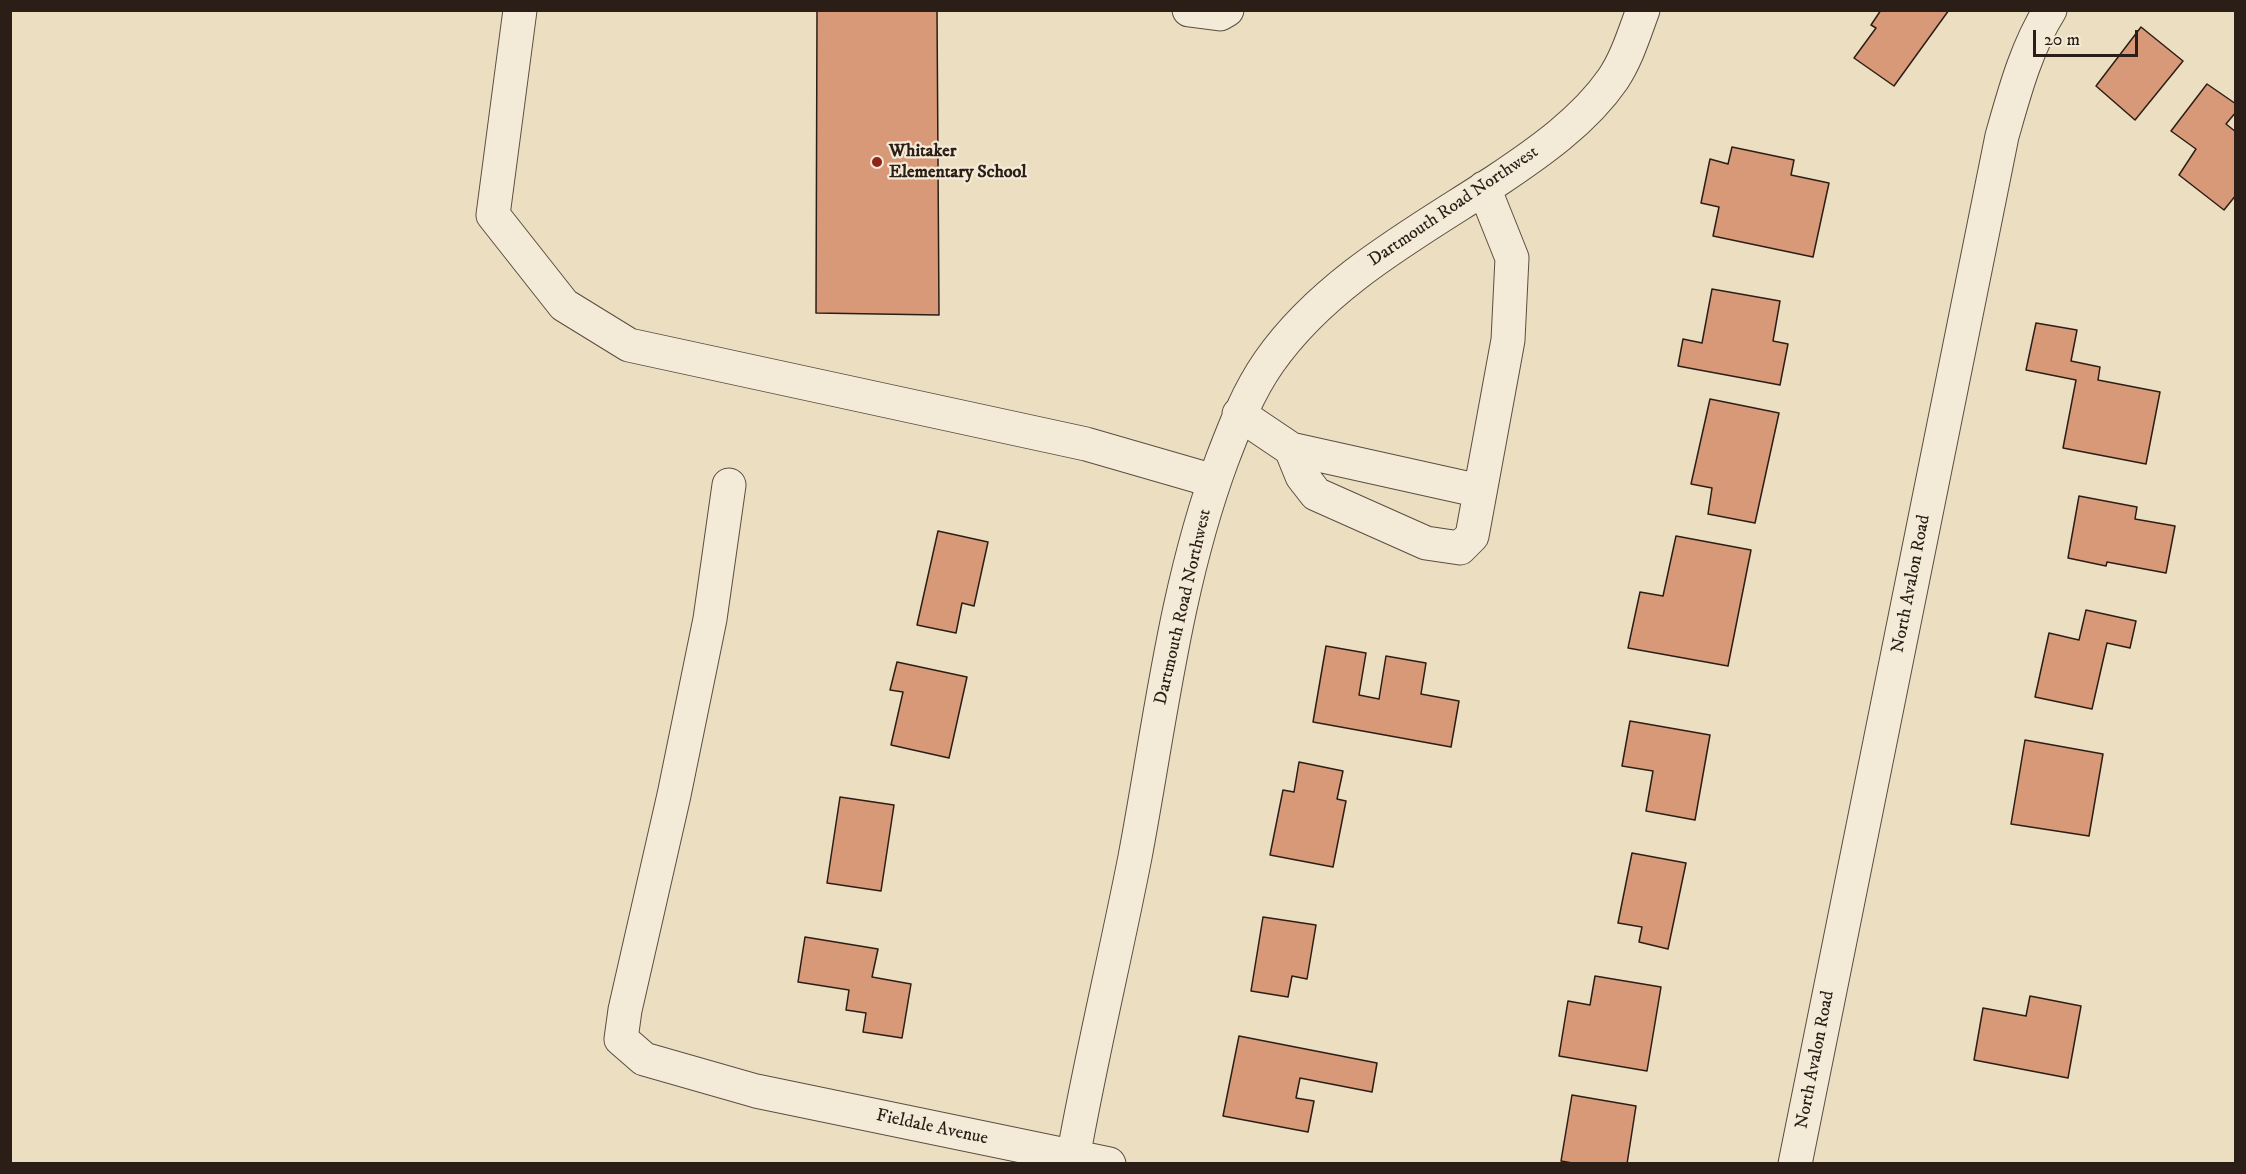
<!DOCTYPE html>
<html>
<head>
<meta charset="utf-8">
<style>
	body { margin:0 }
	#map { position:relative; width:2246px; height:1174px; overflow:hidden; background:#ecdfc1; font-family:"IM FELL DW Pica",serif }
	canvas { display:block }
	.frame { position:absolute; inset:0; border:12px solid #2b1e16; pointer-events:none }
	.scale { position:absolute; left:2033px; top:30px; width:105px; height:27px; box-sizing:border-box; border:3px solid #2b1e16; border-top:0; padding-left:8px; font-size:18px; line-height:21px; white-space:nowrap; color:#2b1e16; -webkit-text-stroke:4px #f3ead7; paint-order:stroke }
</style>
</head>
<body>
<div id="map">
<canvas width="2246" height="1174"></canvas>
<div class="frame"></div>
<div class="scale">20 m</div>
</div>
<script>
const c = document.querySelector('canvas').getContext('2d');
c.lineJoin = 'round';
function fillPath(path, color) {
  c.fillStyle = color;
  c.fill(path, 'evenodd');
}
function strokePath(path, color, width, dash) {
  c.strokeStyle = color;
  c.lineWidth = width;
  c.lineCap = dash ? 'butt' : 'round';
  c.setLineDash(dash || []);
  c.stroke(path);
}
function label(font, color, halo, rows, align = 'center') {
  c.font = font + ' "IM FELL DW Pica",serif';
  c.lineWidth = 4.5;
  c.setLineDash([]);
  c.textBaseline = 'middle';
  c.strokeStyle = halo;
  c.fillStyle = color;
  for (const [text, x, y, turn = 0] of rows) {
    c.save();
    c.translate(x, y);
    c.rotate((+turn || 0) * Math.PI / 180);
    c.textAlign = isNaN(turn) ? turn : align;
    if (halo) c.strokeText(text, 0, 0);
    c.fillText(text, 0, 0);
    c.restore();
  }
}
const building = new Path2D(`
	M817 10H937L939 315 816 313Z
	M1881 10H1949L1894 86 1854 58 1876 28 1871 25Z
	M2141 27 2183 61 2135 120 2096 86Z
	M2207 84 2236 104V112L2226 124 2236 132V195L2224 210 2179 175 2196 149 2171 131Z
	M1732 147 1794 160 1791 175 1829 183 1813 257 1713 236 1719 207 1701 203 1710 159 1728 164Z
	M1712 289 1780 301 1773 341 1788 344 1780 385 1678 366 1683 339 1702 343Z
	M2036 323 2077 330 2071 361 2100 367 2098 380 2160 392 2146 464 2063 448 2076 380 2026 370Z
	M1710 399 1779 413 1755 523 1708 514 1712 488 1691 484Z
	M2079 496 2137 507 2135 519 2175 526 2166 573 2107 562 2106 566 2068 558Z
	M938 531 988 542 974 606 962 603 956 633 917 625Z
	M1676 536 1751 550 1728 666 1628 648 1640 592 1663 596Z
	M2086 610 2136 621 2130 648 2107 643 2092 709 2035 697 2049 633 2079 640Z
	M1326 646 1366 653 1359 695 1379 699 1386 656 1426 663 1421 694 1459 701 1451 747 1313 722Z
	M897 662 967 677 949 758 891 745 903 692 890 690Z
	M1630 721 1710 735 1695 820 1646 811 1653 771 1622 766Z
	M2025 740 2103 754 2089 836 2011 824Z
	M1299 762 1343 771 1337 799 1346 801 1333 867 1270 855 1283 790 1294 792Z
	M840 797 894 805 881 891 827 883Z
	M1632 853 1686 863 1668 949 1639 942 1642 927 1618 923Z
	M1263 917 1316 925 1307 979 1292 976 1288 997 1251 991Z
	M805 937 878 949 872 977 911 984 902 1038 863 1032 866 1013 846 1010 849 990 798 982Z
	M1595 976 1661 987 1647 1071 1559 1056 1568 1001 1590 1005Z
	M2030 996 2081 1006 2068 1078 1974 1060 1983 1008 2026 1016Z
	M1239 1036 1377 1063 1372 1092 1300 1078 1296 1098 1314 1101 1308 1132 1223 1116Z
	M1572 1095 1636 1106 1627 1164H1578L1561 1161Z`);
fillPath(building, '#d89978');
strokePath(building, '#2b1e16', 1.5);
const minor = new Path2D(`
	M520 10 493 215 564 305 629 345 1086 444 1214 481
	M1189 10 1220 14 1227 10
	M1239 414 1291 449 1302 476 1316 494 1426 543 1460 548 1472 536 1508 340 1512 258 1484 188
	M1291 449 1480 491
	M729 485 710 619 674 795 625 1010 621 1039 644 1059 756 1091 1109 1164
	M1072 1164C1090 1061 1115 959 1135 857 1160 724 1175 587 1222 460 1235 426 1248 392 1269 362 1325 282 1416 233 1496 181 1538 153 1584 121 1613 79 1627 58 1634 34 1643 10
	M1795 1164 2002 136C2014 94 2026 48 2050 10`);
strokePath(minor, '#5b4e41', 35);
strokePath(minor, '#f3ead7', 33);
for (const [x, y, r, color] of [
	[877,162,6,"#8f2418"]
]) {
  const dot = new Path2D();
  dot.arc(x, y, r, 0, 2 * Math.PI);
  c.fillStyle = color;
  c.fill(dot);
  strokePath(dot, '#f3ead7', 2);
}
label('bold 18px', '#2b1e16', '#f3ead7', [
	["Whitaker",889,152],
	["Elementary School",889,173]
], 'left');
label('18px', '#2b1e16', '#f3ead7', [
	["Dartmouth Road Northwest",1454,207,-34],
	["North Avalon Road",1912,584,-79],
	["Dartmouth Road Northwest",1184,607,-77],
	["North Avalon Road",1816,1060,-79],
	["Fieldale Avenue",932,1128,12]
]);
</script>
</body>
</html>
